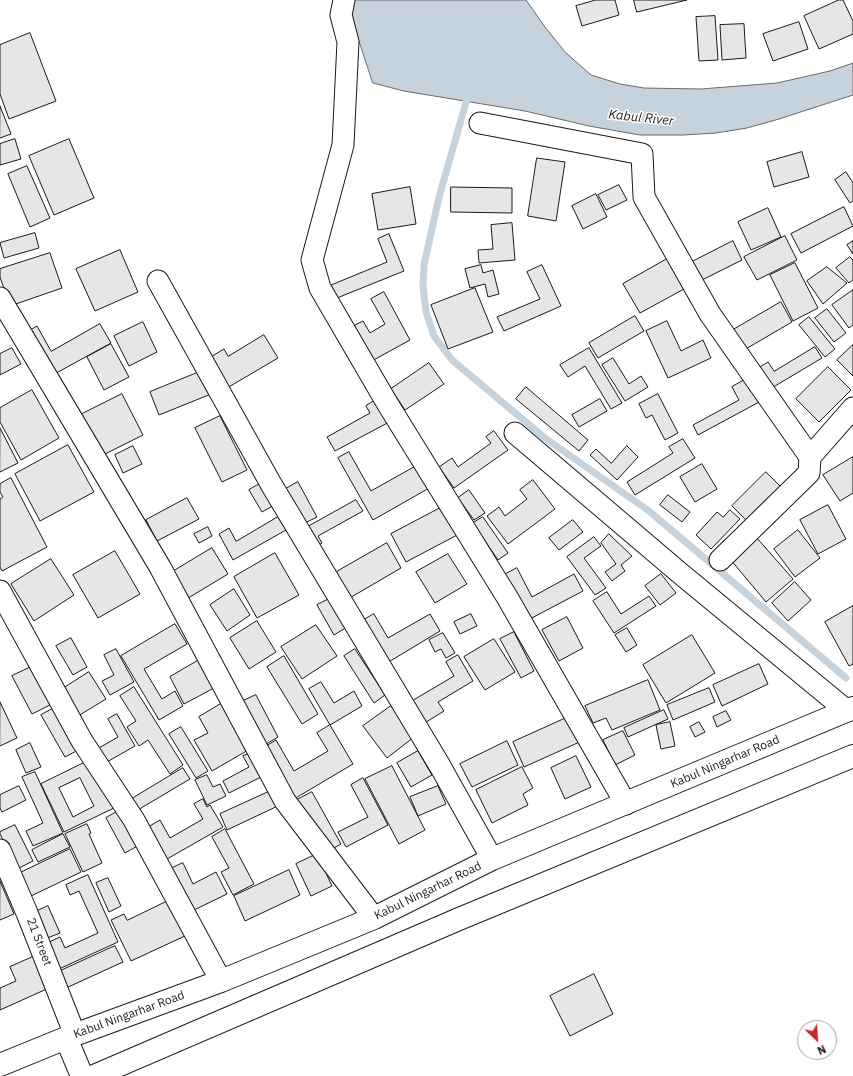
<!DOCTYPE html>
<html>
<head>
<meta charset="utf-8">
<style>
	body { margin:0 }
	#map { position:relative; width:853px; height:1076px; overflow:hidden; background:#fff; font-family:"IBM Plex Sans",sans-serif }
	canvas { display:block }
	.north { position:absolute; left:797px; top:1020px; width:40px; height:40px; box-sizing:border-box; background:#fff; border:1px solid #a3a3a3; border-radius:50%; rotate:155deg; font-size:11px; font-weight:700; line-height:16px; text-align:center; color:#1a1a1a }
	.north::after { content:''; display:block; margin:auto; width:14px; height:18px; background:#c62828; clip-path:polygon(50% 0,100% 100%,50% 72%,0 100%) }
</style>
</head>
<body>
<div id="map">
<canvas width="853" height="1076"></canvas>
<div class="north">N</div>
</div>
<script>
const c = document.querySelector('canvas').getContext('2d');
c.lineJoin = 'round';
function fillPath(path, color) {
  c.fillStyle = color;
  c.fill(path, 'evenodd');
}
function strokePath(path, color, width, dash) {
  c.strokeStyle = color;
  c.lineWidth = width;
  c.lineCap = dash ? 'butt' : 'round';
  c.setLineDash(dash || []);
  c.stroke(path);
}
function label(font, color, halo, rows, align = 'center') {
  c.font = font + ' "IBM Plex Sans",sans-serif';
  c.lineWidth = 3;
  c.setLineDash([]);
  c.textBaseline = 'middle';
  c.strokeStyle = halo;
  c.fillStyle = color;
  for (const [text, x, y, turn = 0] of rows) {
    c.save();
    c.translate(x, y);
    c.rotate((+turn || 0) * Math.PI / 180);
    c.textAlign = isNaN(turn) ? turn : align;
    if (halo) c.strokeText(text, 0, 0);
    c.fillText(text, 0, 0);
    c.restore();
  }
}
const water = new Path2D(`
	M346 0H526L545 27 565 52 591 75 620 84 644 88 701 89 777 83 830 71 853 63V95L779 119 747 128 716 133 683 135H640L589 126 525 111 404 91 373 83Z`);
fillPath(water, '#c6d2dc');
strokePath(water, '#6a6a6a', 1);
strokePath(new Path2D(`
	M469 92 439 197 424 265 423 286 426 312 434 336 452 360 545 438 649 511 846 678`), '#c6d2dc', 7);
const building = new Path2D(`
	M596 0H615L619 15 582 26 576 6Z
	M634 0H687L637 12Z
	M839 0H843L853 21V34L819 49 804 16Z
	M715 16 718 60 699 61 696 17Z
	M799 22 808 49 773 61 763 34Z
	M744 24 746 58 722 60 720 25Z
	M30 33 56 101 9 119 0 94V45Z
	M0 106 11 134 0 138Z
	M15 139 21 159 0 165V144Z
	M69 139 94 198 54 215 29 156Z
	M802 152 809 177 774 187 767 162Z
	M537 158 565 162 556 221 528 216Z
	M27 166 50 218 30 227 8 174Z
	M846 172 853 183V201L850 203 835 180Z
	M619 185 627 200 606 210 598 195Z
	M410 187 416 224 378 230 372 194Z
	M451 187 512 188V213L451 212Z
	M596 194 607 217 583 229 572 206Z
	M844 207 853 226 801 253 791 234Z
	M768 208 781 237 751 250 738 222Z
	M512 223 515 260 479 263 478 250 493 249 491 225Z
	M35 233 39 248 4 258 0 243Z
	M389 234 404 271 337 298 331 285 387 262 378 239Z
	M785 236 797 260 757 280 744 257Z
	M733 241 742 260 698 282 688 264Z
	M853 241V254L847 245Z
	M120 250 138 292 95 311 76 269Z
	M50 253 62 288 10 306 0 277V269Z
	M850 257 853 260V280L849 283 836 268Z
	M667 259 684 289 640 313 623 284Z
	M795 263 818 308 793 321 770 275Z
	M481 265 483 273 493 270 499 294 488 297 485 284 470 288 465 269Z
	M542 265 561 306 504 331 497 317 540 299 527 272Z
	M827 267 847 283 823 304 807 281Z
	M475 288 493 332 448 349 431 305Z
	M853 290V325L849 328 832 305Z
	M384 292 410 340 370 362 351 327 363 321 370 333 385 324 371 299Z
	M781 302 792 322 744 350 733 330Z
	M827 309 846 333 834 342 815 318Z
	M635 316 644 331 598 358 589 343Z
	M809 317 835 349 825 357 799 325Z
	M667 321 681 351 703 340 711 358 668 378 646 331Z
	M143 322 157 352 129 366 114 336Z
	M100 324 111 343 49 377 25 333 37 326 51 351Z
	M264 335 278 358 227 388 209 358 224 349 228 356Z
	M111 344 129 377 104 390 87 357Z
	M853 345V376L837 360Z
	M815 347 822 358 770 389 758 368 768 362 774 371Z
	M12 348 21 364 0 375V354Z
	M589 348 622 403 611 409 585 366 568 377 560 365Z
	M613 358 629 384 641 376 648 387 625 401 602 365Z
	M429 363 444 384 405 410 391 389Z
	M828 367 851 390 819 422 796 399Z
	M202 371 211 394 159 415 150 392Z
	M748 378 761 401 698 435 693 425 739 400 732 387Z
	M526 387 588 440 579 451 516 399Z
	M32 390 59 438 21 460 0 422V408Z
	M122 394 143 435 99 457 78 416Z
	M658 394 678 433 665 440 652 415 646 418 639 404Z
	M379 398 391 421 335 451 327 437 370 413 366 406Z
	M600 399 607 411 579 427 572 415Z
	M220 416 247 470 222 482 195 428Z
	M0 428 18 463 0 472Z
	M494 431 508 450 454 488 439 467 452 458 458 467 491 443 486 437Z
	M683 439 695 458 635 495 627 482 673 453 669 447Z
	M68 445 94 492 40 521 15 474Z
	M133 446 142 464 123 473 115 455Z
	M627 446 638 457 617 480 590 455 596 449 611 463Z
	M349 452 371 491 419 464 431 487 373 520 338 458Z
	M853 457V493L840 501 823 475Z
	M702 464 717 489 695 502 680 477Z
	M766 472 781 487 747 521 732 506Z
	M11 478 47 547 2 571 0 567V499L3 497 0 492V484Z
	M533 480 555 509 508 544 487 516 499 507 505 516 527 499 520 490Z
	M263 482 276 504 262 512 249 490Z
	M298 482 317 517 301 525 282 491Z
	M469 490 485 513 474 520 458 498Z
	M668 495 690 512 682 522 660 505Z
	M187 498 199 519 157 541 146 520Z
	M356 500 363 511 318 536 322 543 314 548 304 529Z
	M446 505 461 533 406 562 391 534Z
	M828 505 846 539 818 554 800 520Z
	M730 510 740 519 711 549 696 535 717 512 723 517Z
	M278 517 286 530 233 560 219 534 229 528 236 541Z
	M483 517 508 553 498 560 473 523Z
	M573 520 583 532 559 550 549 538Z
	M208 527 212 536 199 543 194 534Z
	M798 530 820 558 795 577 774 549Z
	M609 534 632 556 621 565 625 571 612 581 605 572 616 564 601 543Z
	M594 537 601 546 584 558 606 588 595 595 567 557Z
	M756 537 793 579 766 602 730 559Z
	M387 543 401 568 348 599 333 574Z
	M212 548 228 574 185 600 169 574Z
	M115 551 140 594 98 618 73 575Z
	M275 553 299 595 257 618 234 577Z
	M448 554 467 584 435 603 416 572Z
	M51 559 74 595 34 621 11 584Z
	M517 568 532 597 574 574 583 591 528 620 504 575Z
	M661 574 676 593 660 605 645 586Z
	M795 582 811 600 788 621 772 603Z
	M234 589 250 615 227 631 210 605Z
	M607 592 621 614 649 596 656 606 614 633 593 601Z
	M331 598 347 627 334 635 317 605Z
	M853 606V664L849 666 825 622Z
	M374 614 388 638 430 614 440 631 387 663 362 621Z
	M471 614 477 626 460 634 454 622Z
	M567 617 583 648 559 661 542 630Z
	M257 621 276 652 249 669 230 638Z
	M175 624 187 644 144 669 162 699 175 691 183 706 159 720 121 656Z
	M316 625 337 656 302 679 281 647Z
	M627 628 637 645 626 652 615 635Z
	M514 632 534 671 521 678 500 639Z
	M443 633 455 653 446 658 441 649 435 652 429 640Z
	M692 635 715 673 666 703 643 665Z
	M71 638 87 667 73 675 56 646Z
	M494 639 515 672 485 690 464 657Z
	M116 649 134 682 110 695 102 681 114 675 104 655Z
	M355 649 385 695 374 703 344 656Z
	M458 655 473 681 438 702 444 711 423 724 410 702 454 676 446 662Z
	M284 656 318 714 302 724 267 667Z
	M199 660 214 688 184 704 170 677Z
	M759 664 768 684 722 706 713 685Z
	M31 667 50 705 32 714 12 676Z
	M89 672 106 699 78 716 61 690Z
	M648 680 660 710 612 730 606 718 593 723 585 706Z
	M321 682 334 703 354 691 362 706 330 725 309 689Z
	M134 687 183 765 170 774 148 740 139 746 127 727 136 721 120 696Z
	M709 688 715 702 673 720 667 705Z
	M256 695 278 737 263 746 239 703Z
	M0 702 17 738 0 746Z
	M224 702 250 749 212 771 194 740 208 733 199 717Z
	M391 706 414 737 387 758 363 726Z
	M56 707 80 749 65 757 41 715Z
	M664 710 668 719 628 737 624 728Z
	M726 711 731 720 717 727 713 717Z
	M117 714 135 746 105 763 97 749 118 737 108 719Z
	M573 715 584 740 524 767 513 742Z
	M670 722 675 746 661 749 656 725Z
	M699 722 705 732 695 737 690 727Z
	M330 725 353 764 294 799 263 748 276 740 294 771 328 751 317 733Z
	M181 727 208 771 196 778 169 734Z
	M623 731 635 755 615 765 603 740Z
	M507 741 518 765 472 787 460 764Z
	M30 743 41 767 26 773 16 750Z
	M418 751 432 775 411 787 397 763Z
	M251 753 263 776 229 793 223 781 249 767 243 756Z
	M576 756 591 787 565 799 551 768Z
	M90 760 114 808 64 832 41 784ZM80 778 94 806 73 817 59 788Z
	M392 766 425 830 399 844 365 779Z
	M522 767 533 788 523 794 528 805 492 823 476 790Z
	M183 768 190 779 136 811 130 800Z
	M35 772 63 833 33 846 26 831 43 823 22 777Z
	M207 775 213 787 220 784 226 796 207 805 195 780Z
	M363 778 388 825 346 847 338 832 368 817 351 785Z
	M19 786 26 800 2 812 0 808V795Z
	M438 786 446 804 418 816 410 797Z
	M275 789 282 804 227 830 220 814Z
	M312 792 341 844 327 852 297 800Z
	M203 799 207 807 210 805 223 827 167 859 148 827 160 820 170 838 203 819 194 804Z
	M122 809 141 844 125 853 106 818Z
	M87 824 91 833 89 834 102 863 83 872 65 834Z
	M15 825 33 861 17 869 0 834V832Z
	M225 829 254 884 233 895 221 872 229 868 212 837Z
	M63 834 70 847 38 862 32 850Z
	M70 849 81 872 31 896 20 873Z
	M317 854 332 886 311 896 296 864Z
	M183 863 193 884 216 872 227 894 190 912 170 869Z
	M289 870 300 895 245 921 234 896Z
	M88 875 118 942 59 969 47 943 60 937 65 948 98 933 79 891 70 895 66 885Z
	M108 878 121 906 109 912 96 883Z
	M0 881 14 914 0 920Z
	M170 900 187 935 131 961 111 920 124 914 127 920Z
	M48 906 60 933 45 939 33 913Z
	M115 946 123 962 66 988 58 972Z
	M35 956 49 988 0 1010V988L16 981 10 967Z
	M594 974 613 1014 570 1036 550 996Z`);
fillPath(building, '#e6e6e6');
strokePath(building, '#1a1a1a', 1);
const minor = new Path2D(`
	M344 0 341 15 348 42 343 145 312 260 320 288 387 403 507 597 626 804
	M480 123 642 154 644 197 710 314 810 457
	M158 281 271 484 440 766 492 859
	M0 298 160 567 285 801 374 918
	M515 433 681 574 847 711
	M720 560 809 473 810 457 853 408
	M0 591 82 741 134 820 221 981
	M0 850 27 913 75 1035`);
const trunk = new Path2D(`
	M66 1038 82 1076
	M0 1065 66 1038 221 981 374 918 492 859 853 708
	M94 1076 459 919 853 756`);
strokePath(minor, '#1a1a1a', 23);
strokePath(trunk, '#1a1a1a', 24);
strokePath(minor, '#fff', 21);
strokePath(trunk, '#fff', 22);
label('12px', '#1a1a1a', '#fff', [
	["Kabul Ningarhar Road",725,762,-23],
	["Kabul Ningarhar Road",428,891,-26],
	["21 Street",39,942,69],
	["Kabul Ningarhar Road",129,1015,-20]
]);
label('italic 13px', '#1a1a1a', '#fff', [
	["Kabul River",641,118,6]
]);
</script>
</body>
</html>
